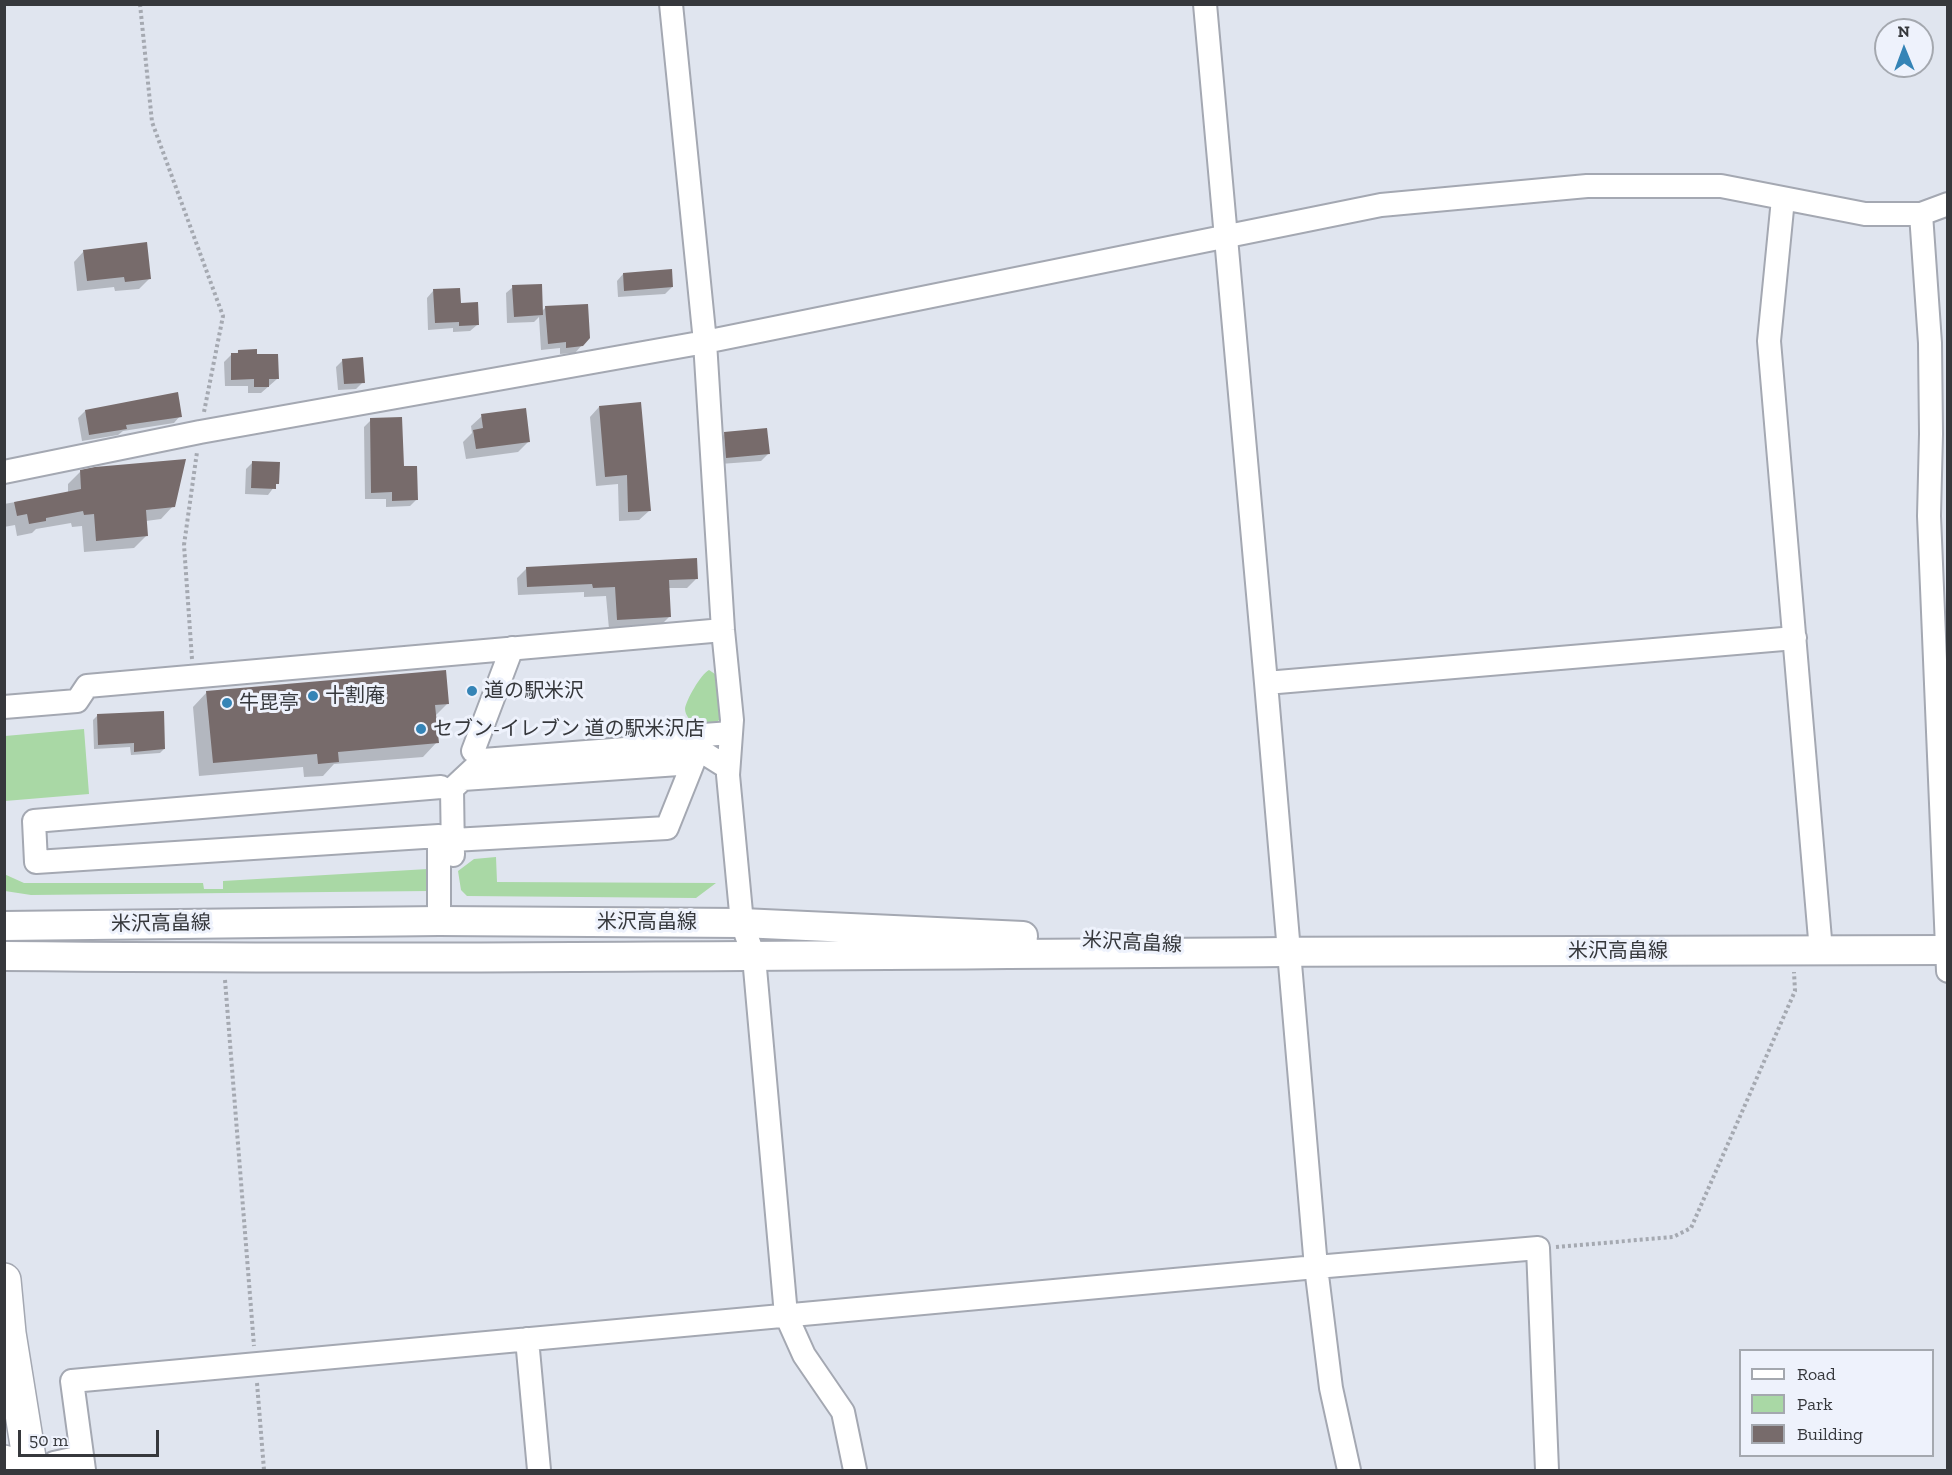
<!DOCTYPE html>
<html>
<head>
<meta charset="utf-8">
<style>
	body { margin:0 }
	#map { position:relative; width:1952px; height:1475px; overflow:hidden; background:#e0e5ef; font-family:"Zilla Slab",serif }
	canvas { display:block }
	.frame { position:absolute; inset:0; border:6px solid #36383c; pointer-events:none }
	.legend { position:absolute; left:1739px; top:1349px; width:195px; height:108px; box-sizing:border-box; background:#eef2fc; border:2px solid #a4a8af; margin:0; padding:8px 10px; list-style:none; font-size:18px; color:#36383c }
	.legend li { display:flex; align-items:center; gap:12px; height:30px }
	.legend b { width:30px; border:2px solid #a4a8af }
	.north { position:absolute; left:1874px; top:18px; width:60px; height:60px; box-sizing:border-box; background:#eef2fc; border:2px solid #a4a8af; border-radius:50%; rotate:359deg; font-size:16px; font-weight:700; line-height:24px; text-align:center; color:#36383c }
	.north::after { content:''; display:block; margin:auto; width:21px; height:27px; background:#3584b6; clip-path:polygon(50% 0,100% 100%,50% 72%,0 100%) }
	.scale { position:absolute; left:18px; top:1430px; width:141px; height:27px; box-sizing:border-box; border:3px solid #36383c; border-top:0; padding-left:8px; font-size:18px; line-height:21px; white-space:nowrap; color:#36383c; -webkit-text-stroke:4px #eef2fc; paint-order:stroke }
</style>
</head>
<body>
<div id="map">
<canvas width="1952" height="1475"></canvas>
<div class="frame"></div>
<ul class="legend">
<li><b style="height:8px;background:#fff"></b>Road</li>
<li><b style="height:16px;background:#a9d8a5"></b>Park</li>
<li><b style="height:16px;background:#776b6b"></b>Building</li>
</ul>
<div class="north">N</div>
<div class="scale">50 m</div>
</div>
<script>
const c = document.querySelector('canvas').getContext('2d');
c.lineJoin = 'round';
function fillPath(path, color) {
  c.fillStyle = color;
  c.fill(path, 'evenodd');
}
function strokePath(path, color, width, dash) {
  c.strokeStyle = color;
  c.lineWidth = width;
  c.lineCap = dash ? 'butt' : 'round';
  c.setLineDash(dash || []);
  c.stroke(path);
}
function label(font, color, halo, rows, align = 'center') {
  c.font = font + ' "Zilla Slab","Noto Sans JP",serif';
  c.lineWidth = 6;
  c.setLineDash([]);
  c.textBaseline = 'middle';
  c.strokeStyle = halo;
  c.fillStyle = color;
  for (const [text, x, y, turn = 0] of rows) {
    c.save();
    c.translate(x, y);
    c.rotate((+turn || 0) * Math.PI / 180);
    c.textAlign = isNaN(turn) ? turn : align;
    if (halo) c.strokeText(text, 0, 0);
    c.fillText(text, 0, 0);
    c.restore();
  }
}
fillPath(new Path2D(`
	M709 670 715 674 720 719 714 725 696 726C691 722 685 715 685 709 686 700 701 674 709 670Z
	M84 729 89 794 5 801V736Z
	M496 857 497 882 716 883 696 898 467 896 461 890 458 871 474 859Z
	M428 869 429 891 31 895 5 891 4 874 24 883H203L204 889H223V881Z`), '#a9d8a5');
fillPath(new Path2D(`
	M84 251 150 278 139 289 115 291 114 287 77 291 74 262Z
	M623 274 672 287 665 294 618 297 617 281Z
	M513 287 541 312 546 307 582 345 575 353 560 354V348L541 350 539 317 534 322 507 323 506 293Z
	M433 291 459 304 477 325 470 331 453 332V328L428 330 427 298Z
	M239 351 255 355 277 379 261 393H248V386H225L224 362 231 355H236Z
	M343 360 363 382 356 389 338 390 336 367Z
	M599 407 649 511 639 520 619 521 618 484 596 486 590 417Z
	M85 411 180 416 174 423 123 431 118 435 82 441 78 418Z
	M482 416 529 441 518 452 466 459 463 442 472 433 471 426Z
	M371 420 402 468 417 499 410 506 386 507V499H365L364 427Z
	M725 434 768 454 761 461 720 464 718 441Z
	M253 462 277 483 268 495 245 494 246 469Z
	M80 472 173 506 161 519 146 521 147 535 134 548 84 552 82 526 72 527 71 523 36 529 32 533 17 536 15 525 4 527V504L68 493V484Z
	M526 569 696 579 687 588H668L670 616 661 625 609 629 606 596 584 597V592L518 595 517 578Z
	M207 692 447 704 435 716 437 742 423 757 334 764 323 776 304 777 303 767 199 776 193 707Z
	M97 716 164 749 160 753 131 755 130 747 94 749 93 720Z`), '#0003');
fillPath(new Path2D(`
	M147 242 151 279 125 282 124 277 87 281 83 250Z
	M672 269 673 287 624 291 623 273Z
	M542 284 543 315 514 317 512 285Z
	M460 288 461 303 478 302 479 325 459 326V322L435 323 433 289Z
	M588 304 590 338 583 346 566 348V342L548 344 545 306Z
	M257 349V354H278L279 379H269V387H254V379L231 380V353H238V350Z
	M363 357 365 383 344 384 342 359Z
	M178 392 182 417 126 425 127 429 89 435 85 410Z
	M641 402 651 511 628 512 627 475 605 477 599 406Z
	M526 408 530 442 476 449 473 430 483 428 481 414Z
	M402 417 404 466H417L418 500 392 501V492L371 493 370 418Z
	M767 428 770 454 726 458 724 432Z
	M186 459 175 507 146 510 148 536 96 541 94 514 84 515 83 511 46 518V521L29 524 27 514 17 516 14 502 81 489 80 470 95 467Z
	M252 461 280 462 279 484H276V489L251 488Z
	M697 558 698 579 669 580 671 617 617 620 615 587 593 588 592 584 527 587 526 567Z
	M446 670 449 704 435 705 439 743 338 752 339 762 318 764 317 754 213 763 206 691Z
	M164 711 165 749 134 752V743L98 745 97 714Z`), '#776b6b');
const minor = new Path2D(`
	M671 4 705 342 723 630 732 720 728 775 742 923 754 957 786 1315 804 1355 843 1412 855 1470
	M1205 4 1266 683 1316 1267 1331 1388 1349 1470
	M1783 199 1769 341 1821 951
	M1921 214 1930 343 1931 434 1929 516 1948 971
	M4 472 200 432 705 342 1381 205 1587 186H1721L1865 214H1921L1948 204
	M1266 683 1795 638
	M4 707 77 701 87 686 723 630
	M676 737 731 733
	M473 751 512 648
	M453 840 667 828 693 763 463 779
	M453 855 452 789 483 760 690 744 728 768
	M439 921V836L36 862 34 821 441 787
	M527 1339 539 1470
	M54 1463 81 1457
	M84 1470 72 1381 1316 1267 1538 1248 1547 1470`);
const major = new Path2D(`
	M4 926 439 921 742 923 1023 936
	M4 956C431 960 857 955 1284 952 1505 950 1726 951 1948 950`);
const highway = new Path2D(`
	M4 1280 9 1333 31 1470
	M4 1462 7 1470`);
strokePath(minor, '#a4a8b2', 26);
strokePath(major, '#a4a8b2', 32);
strokePath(highway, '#a4a8b2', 36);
strokePath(new Path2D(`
	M140 4 152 122 223 316 204 412
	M192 659 184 545 197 452
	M225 980 254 1346
	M1556 1247 1673 1237 1691 1228 1795 991 1794 972
	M257 1383 264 1470`), '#a5a9b1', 4, [3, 3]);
strokePath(minor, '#fff', 22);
strokePath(major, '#fff', 28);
strokePath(highway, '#fff', 33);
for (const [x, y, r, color] of [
	[472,691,6,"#3584b6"],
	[313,696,6,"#3584b6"],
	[227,703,6,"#3584b6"],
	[421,729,6,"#3584b6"]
]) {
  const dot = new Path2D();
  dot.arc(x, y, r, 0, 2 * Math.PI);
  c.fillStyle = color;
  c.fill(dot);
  strokePath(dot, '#eef2fc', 2);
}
label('20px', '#36383c', '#eef2fc', [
	["道の駅米沢",484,691],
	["十割庵",325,696],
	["牛毘亭",239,703],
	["セブン-イレブン 道の駅米沢店",433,729]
], 'left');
label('20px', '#36383c', '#eef2fc', [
	["米沢高畠線",647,922],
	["米沢高畠線",161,924,-1],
	["米沢高畠線",1132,943,3],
	["米沢高畠線",1618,951]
]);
</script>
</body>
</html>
